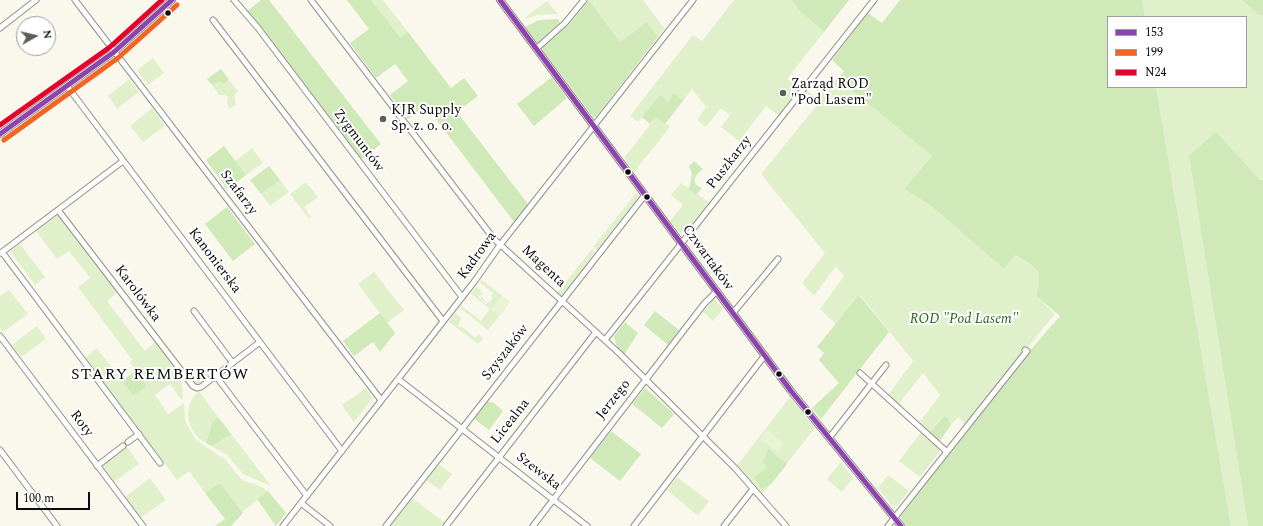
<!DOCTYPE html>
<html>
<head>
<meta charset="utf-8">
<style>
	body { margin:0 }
	#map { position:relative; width:1263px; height:526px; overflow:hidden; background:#faf8ed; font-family:Spectral,serif }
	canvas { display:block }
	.legend { position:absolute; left:1107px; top:16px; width:140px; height:72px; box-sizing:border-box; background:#fff; border:1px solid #9d9d9d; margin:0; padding:5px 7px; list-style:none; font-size:12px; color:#0a0a0a }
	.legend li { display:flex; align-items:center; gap:8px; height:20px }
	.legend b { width:20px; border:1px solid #9d9d9d }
	.north { position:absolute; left:16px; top:16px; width:40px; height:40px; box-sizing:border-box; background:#fff; border:1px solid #9d9d9d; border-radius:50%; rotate:82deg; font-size:11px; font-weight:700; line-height:16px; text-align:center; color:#0a0a0a }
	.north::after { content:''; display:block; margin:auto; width:14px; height:18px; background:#5e5d59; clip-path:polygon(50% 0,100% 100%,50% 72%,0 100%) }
	.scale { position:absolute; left:16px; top:492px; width:74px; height:18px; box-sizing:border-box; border:2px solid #0a0a0a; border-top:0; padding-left:5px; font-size:12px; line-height:14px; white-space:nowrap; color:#0a0a0a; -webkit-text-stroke:3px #fff; paint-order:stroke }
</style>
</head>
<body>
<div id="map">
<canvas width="1263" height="526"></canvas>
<ul class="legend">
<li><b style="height:5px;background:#8e44ad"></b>153</li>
<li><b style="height:5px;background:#f26522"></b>199</li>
<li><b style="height:5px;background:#e4002b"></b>N24</li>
</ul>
<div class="north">N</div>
<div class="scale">100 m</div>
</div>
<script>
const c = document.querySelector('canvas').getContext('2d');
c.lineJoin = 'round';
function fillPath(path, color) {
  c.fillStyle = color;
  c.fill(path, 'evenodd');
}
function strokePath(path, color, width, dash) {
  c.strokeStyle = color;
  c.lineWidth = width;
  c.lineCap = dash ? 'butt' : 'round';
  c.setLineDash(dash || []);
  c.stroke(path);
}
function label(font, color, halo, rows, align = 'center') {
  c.font = font + ' Spectral,serif';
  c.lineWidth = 4;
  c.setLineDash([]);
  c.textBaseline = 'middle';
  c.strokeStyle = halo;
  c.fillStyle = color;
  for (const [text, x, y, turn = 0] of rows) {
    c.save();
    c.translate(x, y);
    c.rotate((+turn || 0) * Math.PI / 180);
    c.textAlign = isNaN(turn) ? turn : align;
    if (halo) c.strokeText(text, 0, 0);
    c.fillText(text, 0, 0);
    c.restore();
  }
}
fillPath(new Path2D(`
	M371 0H383L408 32 400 37Z
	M589 0H643L665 29 658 37 647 22 620 42Z
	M734 0H792L799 10 824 32 787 79 801 88 779 116 766 106 739 141 721 127 730 115 721 108 706 127 697 120 706 107 692 89 683 101 674 94 668 102 660 96 638 122 630 116 692 36 693 35 702 41Z
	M1142 0H1242L1259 15H1263V180L1189 156 1248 526H1231L1156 87H1246V17H1145Z
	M547 1 558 14 536 15 526 19V17Z
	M153 58 164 73 148 85 137 70Z
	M837 78 932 156 904 189 930 205 1004 269 1015 254 1028 262 1039 272V285L1036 296 1055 314 965 424 958 417 951 425 949 420 942 417 929 433 919 423 940 395 923 373 898 405 888 395 913 361 860 295 836 324 820 309 844 276 836 266 814 296 802 283 825 253 761 174 818 104 805 94 807 91 818 99Z
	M129 79 139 92 117 109 108 96Z
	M219 80 224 84 229 80 238 91 234 96 236 104 230 109 227 104 228 97 225 95H219L212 85Z
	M152 108 165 126 143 142 130 126Z
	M656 117 670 127 634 172 624 158Z
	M252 148 263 163 246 175 235 161Z
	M280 180 289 192 270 206 261 194Z
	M306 182 318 197 304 207 311 217 309 219 290 194Z
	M681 183 710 203 687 231 680 233 670 221 683 205 671 195Z
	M636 193 639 197 597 250 593 247Z
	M58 215 117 292 107 301 145 351 155 342 181 374 183 399H181L170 384 155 395 168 414 184 403 185 421 196 440 226 460 242 480 260 486 268 491 242 512 220 483 205 493 189 471 177 480 85 358 97 348 133 396 147 386 130 362 132 360 78 287 90 278 69 251 57 259 36 231Z
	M20 244 45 277 35 285 10 251Z
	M592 249 595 252 561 296 557 293Z
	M374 272 404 310 387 323 358 284Z
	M482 280 510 302 488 330 460 308 462 306 481 321 489 310 488 307 471 294 476 287 480 290 481 293H483L481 296 487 303 481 299 480 294 479 298 486 304 488 303 493 298 491 296 493 293 480 283Z
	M9 290 28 314 3 332 0 328V296Z
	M714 298 723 309 713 321 703 312Z
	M455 313 461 318 458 326 464 328 475 338 479 334 483 338 478 344 449 322Z
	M37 326 46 339 21 357 12 345Z
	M205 368 211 376 200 385H195L190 379Z
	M366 388 373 398 354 422 342 405Z
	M199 391 218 417 211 426 206 443C187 433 181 405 199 391Z
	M790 397 815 428 762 495 736 467Z
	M922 431 939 447 940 451 920 477 899 461Z
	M232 435 271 486 243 474 227 455 211 446C219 444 223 437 232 435Z
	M127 447 139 464 114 482 102 465Z
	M841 462 853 478 842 492 827 479Z
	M438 464 452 474 440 490 426 480Z
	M888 475 909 491 897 506H892L878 488Z
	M677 477 709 501 698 516 667 490Z
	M150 478 166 500 140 518 125 497Z
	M412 498 444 522 441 526H390Z`), '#e0f0cb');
fillPath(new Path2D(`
	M261 0H269L381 144 361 159 253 18 246 12Z
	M347 0H371L400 37 408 32 451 88 464 78 478 96 457 112 528 204 514 222 426 106 408 119 390 95 408 81 395 64 376 78 350 43 369 29Z
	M589 0 620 42 647 22 658 37 596 117H593L541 48 565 24 567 27Z
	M792 0H849L824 32 799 10Z
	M900 0H1142L1145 17H1108V87H1156L1231 526H906L900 517C951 448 1003 380 1060 316L1036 296 1039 285V272L1028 262 1015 255 1004 269 930 205 904 189 932 156 838 79 844 71 832 60 868 13 882 23Z
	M1242 0H1263V15H1259Z
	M558 19 560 23 538 44 525 27 539 20Z
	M221 69 229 80 224 84 219 81 212 85 207 79Z
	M552 77 567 98 534 126 517 104Z
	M674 93 683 101 665 124 656 117 650 124 642 117 660 95 668 102Z
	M1216 132 1260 180H1263V526H1248L1189 156Z
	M224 146 246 175 227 189 206 160Z
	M694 161 703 169C698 173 692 178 696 185L702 188 696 195 689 189 692 174 689 166Z
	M269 166 280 180 261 194 250 180Z
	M227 207 255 244 233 261 205 224Z
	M859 295 889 332 821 419 812 408 839 383 819 360 824 353 817 347Z
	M655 311 679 330 668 345 644 325Z
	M380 313 395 333 380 352 373 342 354 356 343 341Z
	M625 322 638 333 624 355 617 348 614 336Z
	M136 370 147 386 133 396 122 381Z
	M645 388 674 414 662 428 632 404Z
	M487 401 494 403 503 411 489 430 473 418Z
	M944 416 948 418 951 425 939 442 929 433Z
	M218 417 232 435C223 437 219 444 211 446L206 443 212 423Z
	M611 431 641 454 620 481 590 458Z
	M768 449 787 464 772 483 762 489 754 478 755 476 767 468 763 461Z
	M220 483 243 513 231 526H215L225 519 205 493Z
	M268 491 286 513 276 526 257 499Z`), '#cfe9b9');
fillPath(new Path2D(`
	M502 295 510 302 500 316 491 310Z
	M767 430 784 443 777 452 760 439Z`), '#eaf4d5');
const minor = new Path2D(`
	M75 0 381 400
	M234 0 258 28 462 297
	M311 0 494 239 620 354 735 468 786 526
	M213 20 443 321
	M0 28 36 0
	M536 49 565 23 584 0
	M67 86 342 451
	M58 210 193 386 197 388 201 387 260 342
	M2 252 160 463
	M1 253 123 161
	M194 311 232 362
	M733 313 778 259
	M0 336 143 526
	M605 340 874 0
	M860 373 946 451
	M215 375 307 496
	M398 379 587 526
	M830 437 886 365
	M128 442 139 434
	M0 450 57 526
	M97 466 123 446
	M301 503 330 526
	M283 526 474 282 500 245 693 0
	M386 526 645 195
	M446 526 596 332
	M533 526 704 304 717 291
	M634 526 765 355
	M724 526 753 489
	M888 526 1027 351 1025 350`);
const tertiary = new Path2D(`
	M500 0 791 391 901 526
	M0 134 114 52 172 0`);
strokePath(minor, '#92918c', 7);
strokePath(tertiary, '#92918c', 8);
strokePath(minor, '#fefefc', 5);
strokePath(tertiary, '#fefefc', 6);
strokePath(new Path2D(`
	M500 0 791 391 901 526
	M0 134 114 52 172 0`), '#8e44ad', 5);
strokePath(new Path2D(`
	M4 140 118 58 177 5`), '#f26522', 5);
strokePath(new Path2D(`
	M0 125 110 47 162 0`), '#e4002b', 5);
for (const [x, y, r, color] of [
	[168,13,3.5,"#0a0a0a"],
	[783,93,4,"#5e5d59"],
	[383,119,4,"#5e5d59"],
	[628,172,3.5,"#0a0a0a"],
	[647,197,3.5,"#0a0a0a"],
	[779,374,3.5,"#0a0a0a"],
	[808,412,3.5,"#0a0a0a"]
]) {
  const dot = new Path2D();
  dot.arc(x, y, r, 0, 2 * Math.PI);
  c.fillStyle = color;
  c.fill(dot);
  strokePath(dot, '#fff', 1.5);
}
label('14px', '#0a0a0a', '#fff', [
	["Zarząd ROD",791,85],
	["\"Pod Lasem\"",791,101],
	["KJR Supply",391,111],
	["Sp. z. o. o.",391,127]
], 'left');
label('14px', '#0a0a0a', '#fff', [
	["Zygmuntów",358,141,53],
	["Puszkarzy",730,163,-52],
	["Szafarzy",238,193,53],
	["Kadrowa",478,256,-54],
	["Czwartaków",707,258,54],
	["Kanonierska",214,261,53],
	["Magenta",543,267,43],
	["Karolówka",137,294,53],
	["Szyszaków",506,353,-52],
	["Jerzego",614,400,-52],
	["Licealna",511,422,-52],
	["Roty",81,424,53],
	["Szewska",538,472,38]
]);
label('italic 14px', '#226419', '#fff', [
	["ROD \"Pod Lasem\"",964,320]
]);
c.letterSpacing = '1px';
label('16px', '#0a0a0a', '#fff', [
	["STARY REMBERTÓW",160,376]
]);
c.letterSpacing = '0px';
</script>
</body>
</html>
